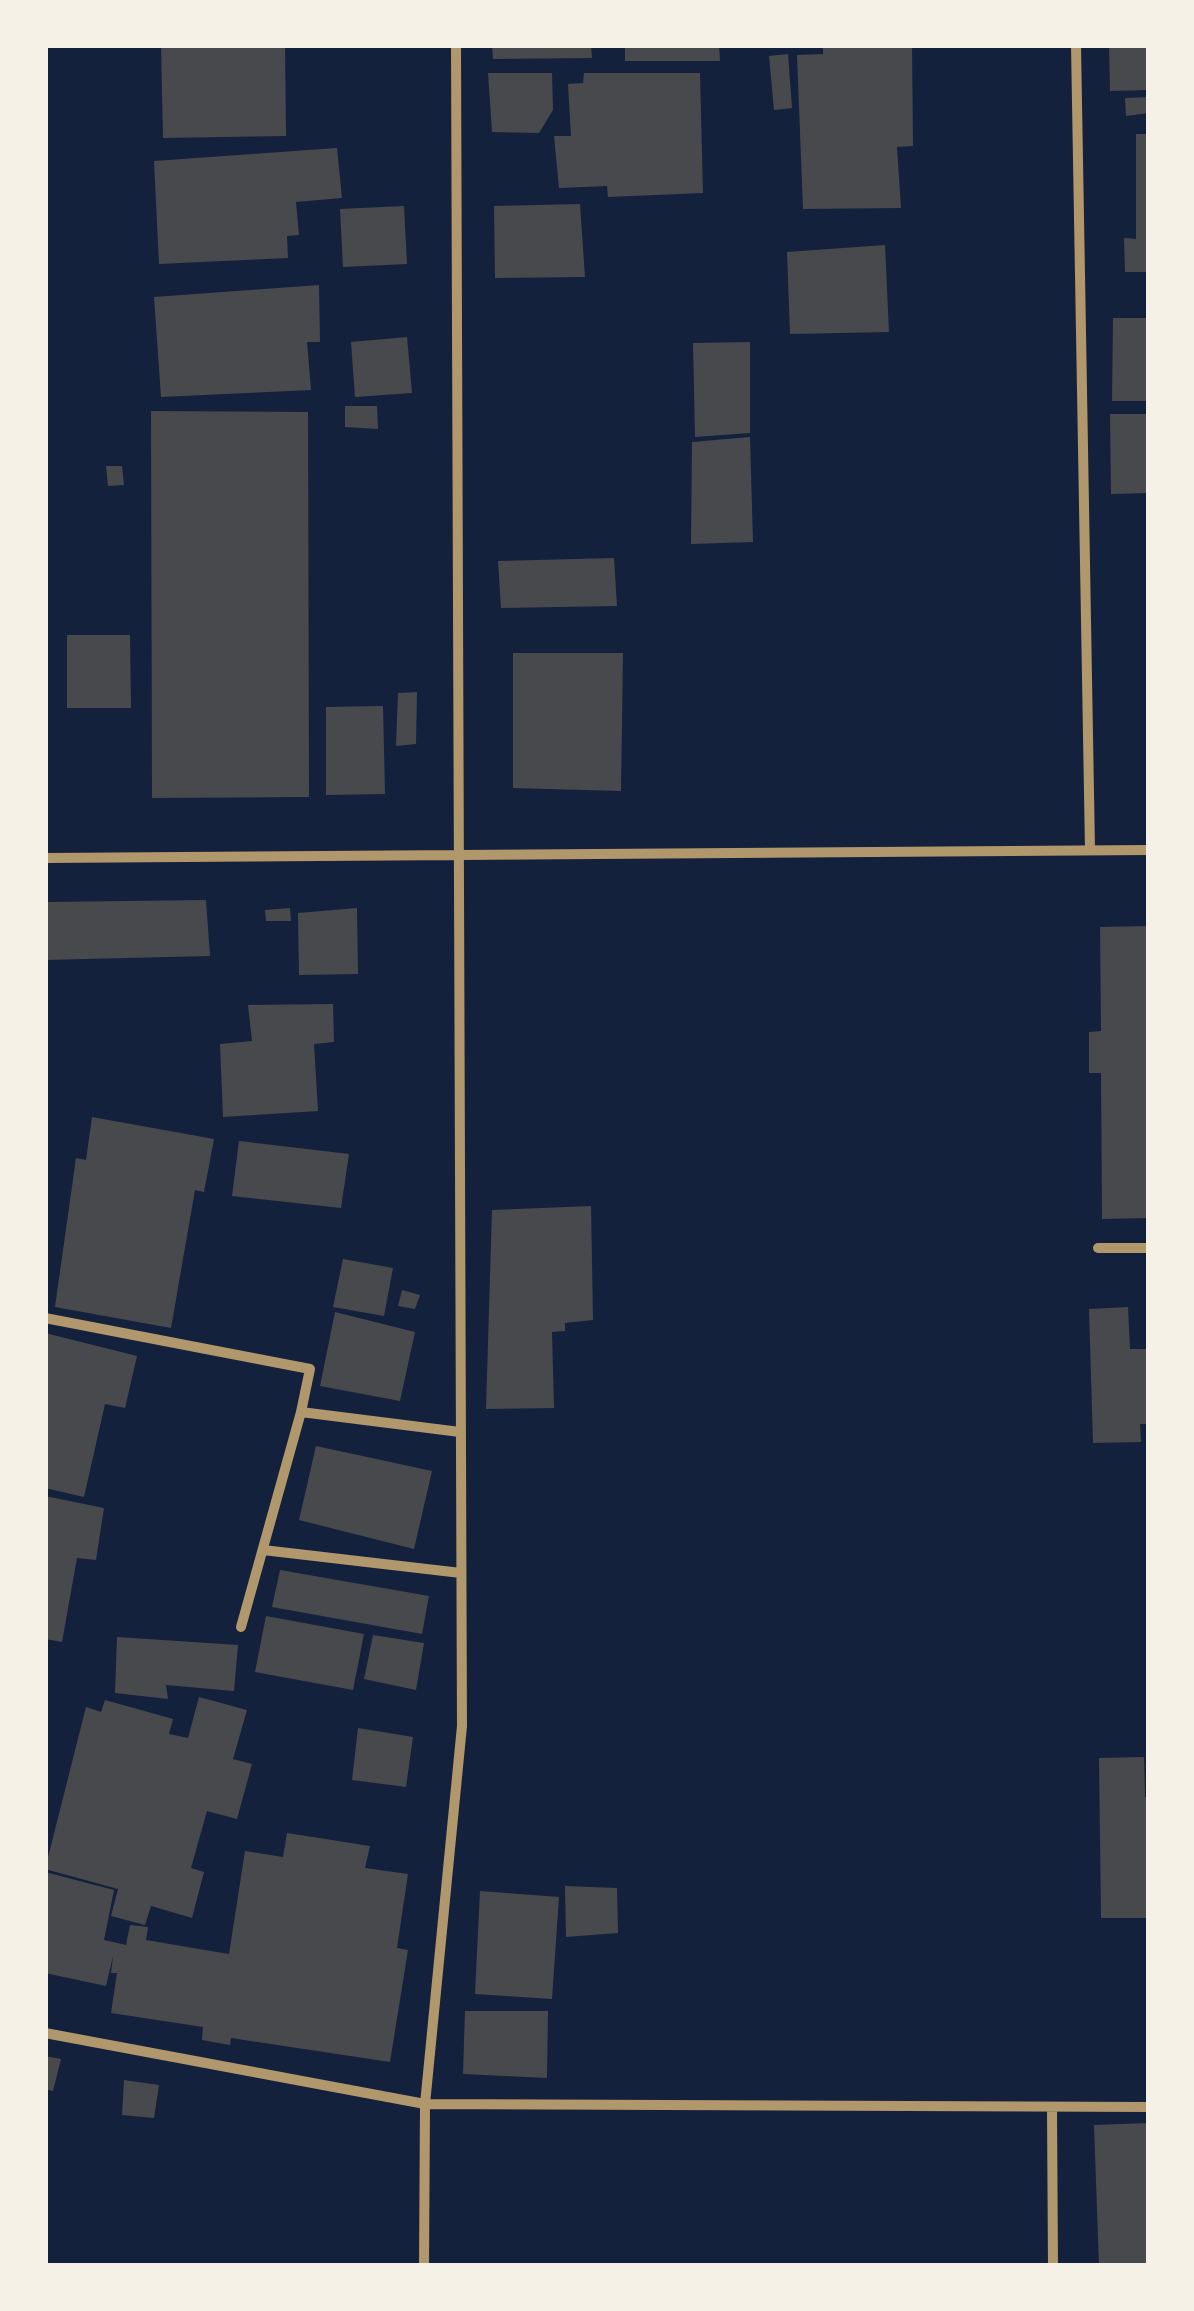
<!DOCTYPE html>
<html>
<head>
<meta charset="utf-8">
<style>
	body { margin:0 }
	#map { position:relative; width:1194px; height:2311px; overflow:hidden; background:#14213d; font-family:"Source Sans 3",sans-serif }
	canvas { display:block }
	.frame { position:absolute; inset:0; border:48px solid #f6f1e7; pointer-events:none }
</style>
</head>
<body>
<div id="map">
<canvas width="1194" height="2311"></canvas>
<div class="frame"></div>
</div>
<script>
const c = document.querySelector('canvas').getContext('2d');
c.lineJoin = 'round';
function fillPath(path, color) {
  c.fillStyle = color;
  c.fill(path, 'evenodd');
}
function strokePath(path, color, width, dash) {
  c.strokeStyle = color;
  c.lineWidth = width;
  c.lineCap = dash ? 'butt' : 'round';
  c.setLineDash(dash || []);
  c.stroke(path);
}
fillPath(new Path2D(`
	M161 45H285L286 136 163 138Z
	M492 45H591L592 58 493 59Z
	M625 45H719L720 61H625Z
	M823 45H912L913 146 897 147 901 208 803 209 797 55 823 54Z
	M1109 45H1149V90L1110 91Z
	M788 54 792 108 774 110 769 56Z
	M488 73H552L553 110 539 133 492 132Z
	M584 73H700L703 193 608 197 607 186 559 188 554 136H571L568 84 583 83Z
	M1149 97V113L1126 116 1125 98Z
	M1136 134H1149V272H1125L1124 238 1136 239Z
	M337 148 342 198 296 202 299 235 287 236 288 258 159 264 154 161Z
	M580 204 585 277 495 278 494 206Z
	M404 206 407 264 343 267 340 209Z
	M885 245 889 332 790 334 787 252Z
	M319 285 320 342H307L311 390 161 397 154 297Z
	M1113 318H1149V401H1112Z
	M407 337 412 393 355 397 351 342Z
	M750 342V433L695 437 693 343Z
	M345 406H377L378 429 345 427Z
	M151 411 308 412 309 797 152 798Z
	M1110 414H1149V493L1111 494Z
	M750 437 753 542 691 544 692 442Z
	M106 466H122L124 485 108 486Z
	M614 558 617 606 501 608 498 561Z
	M67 635H130L131 708H67Z
	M513 653H623L621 791 513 788Z
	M417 692 416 744 396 746 398 693Z
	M383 706 385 794 326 795V707Z
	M206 900 210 956 45 960V902Z
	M290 908 291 921H266L265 910Z
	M357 908 358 974 299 975 298 913Z
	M1149 926V1218L1102 1219 1101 1073H1089V1032L1101 1031 1100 927Z
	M333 1004 334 1042 314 1044 318 1111 223 1117 220 1044 252 1041 248 1005Z
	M92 1117 214 1139 204 1192 195 1190 171 1328 55 1307 76 1158 86 1160Z
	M239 1141 349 1154 341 1208 232 1196Z
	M591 1206 593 1320 565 1323V1331L552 1332 554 1408 486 1409 492 1210Z
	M343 1259 393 1268 384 1316 333 1307Z
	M402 1290 420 1295 415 1309 398 1306Z
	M1128 1307 1130 1349H1149V1424H1140L1141 1442 1093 1443 1089 1309Z
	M335 1312 415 1332 400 1401 320 1386Z
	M45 1333 137 1356 125 1408 105 1404 84 1497 45 1488Z
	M316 1446 432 1471 414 1549 299 1520Z
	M45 1496 104 1508 96 1560 77 1558 62 1642 45 1639Z
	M280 1570 429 1596 422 1634 272 1607Z
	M266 1616 364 1634 353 1690 255 1672Z
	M373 1635 424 1643 416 1690 364 1679Z
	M117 1637 238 1645 234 1691 166 1685 168 1699 115 1693Z
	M199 1697 247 1710 233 1759 252 1764 237 1819 207 1811 191 1868 204 1872 192 1918 151 1906 145 1925 111 1916 118 1889 45 1869 86 1707 101 1712 105 1700 173 1719 169 1734 188 1738Z
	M358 1728 413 1737 406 1787 352 1780Z
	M1144 1757 1145 1797H1149V1918H1101L1099 1758Z
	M287 1833 370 1846 365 1868 408 1874 397 1948 408 1950 390 2062 231 2038 230 2045 202 2040 203 2027 111 2013 117 1973H111L113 1956 106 1986 45 1973V1872L114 1890 104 1940 126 1945 130 1925 148 1927 146 1940 229 1954 245 1851 283 1857Z
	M565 1886 617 1888 618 1933 566 1937Z
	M480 1891 559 1897 552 1999 475 1994Z
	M465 2011H548L547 2078 463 2074Z
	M45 2056 61 2059 53 2091 45 2089Z
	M124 2080 159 2085 154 2118 122 2115Z
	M1149 2123V2266H1099L1094 2125Z`), '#48494c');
strokePath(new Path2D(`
	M1076 45 1090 850
	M45 858 1149 850
	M1098 1248H1149
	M45 1318 310 1369 301 1412 460 1432
	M263 1550 461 1573
	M241 1627 301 1412
	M45 2033 425 2104 1149 2107
	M1052 2109 1053 2266
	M424 2266 425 2104 462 1726 456 45`), '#b1986c', 10);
</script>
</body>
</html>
